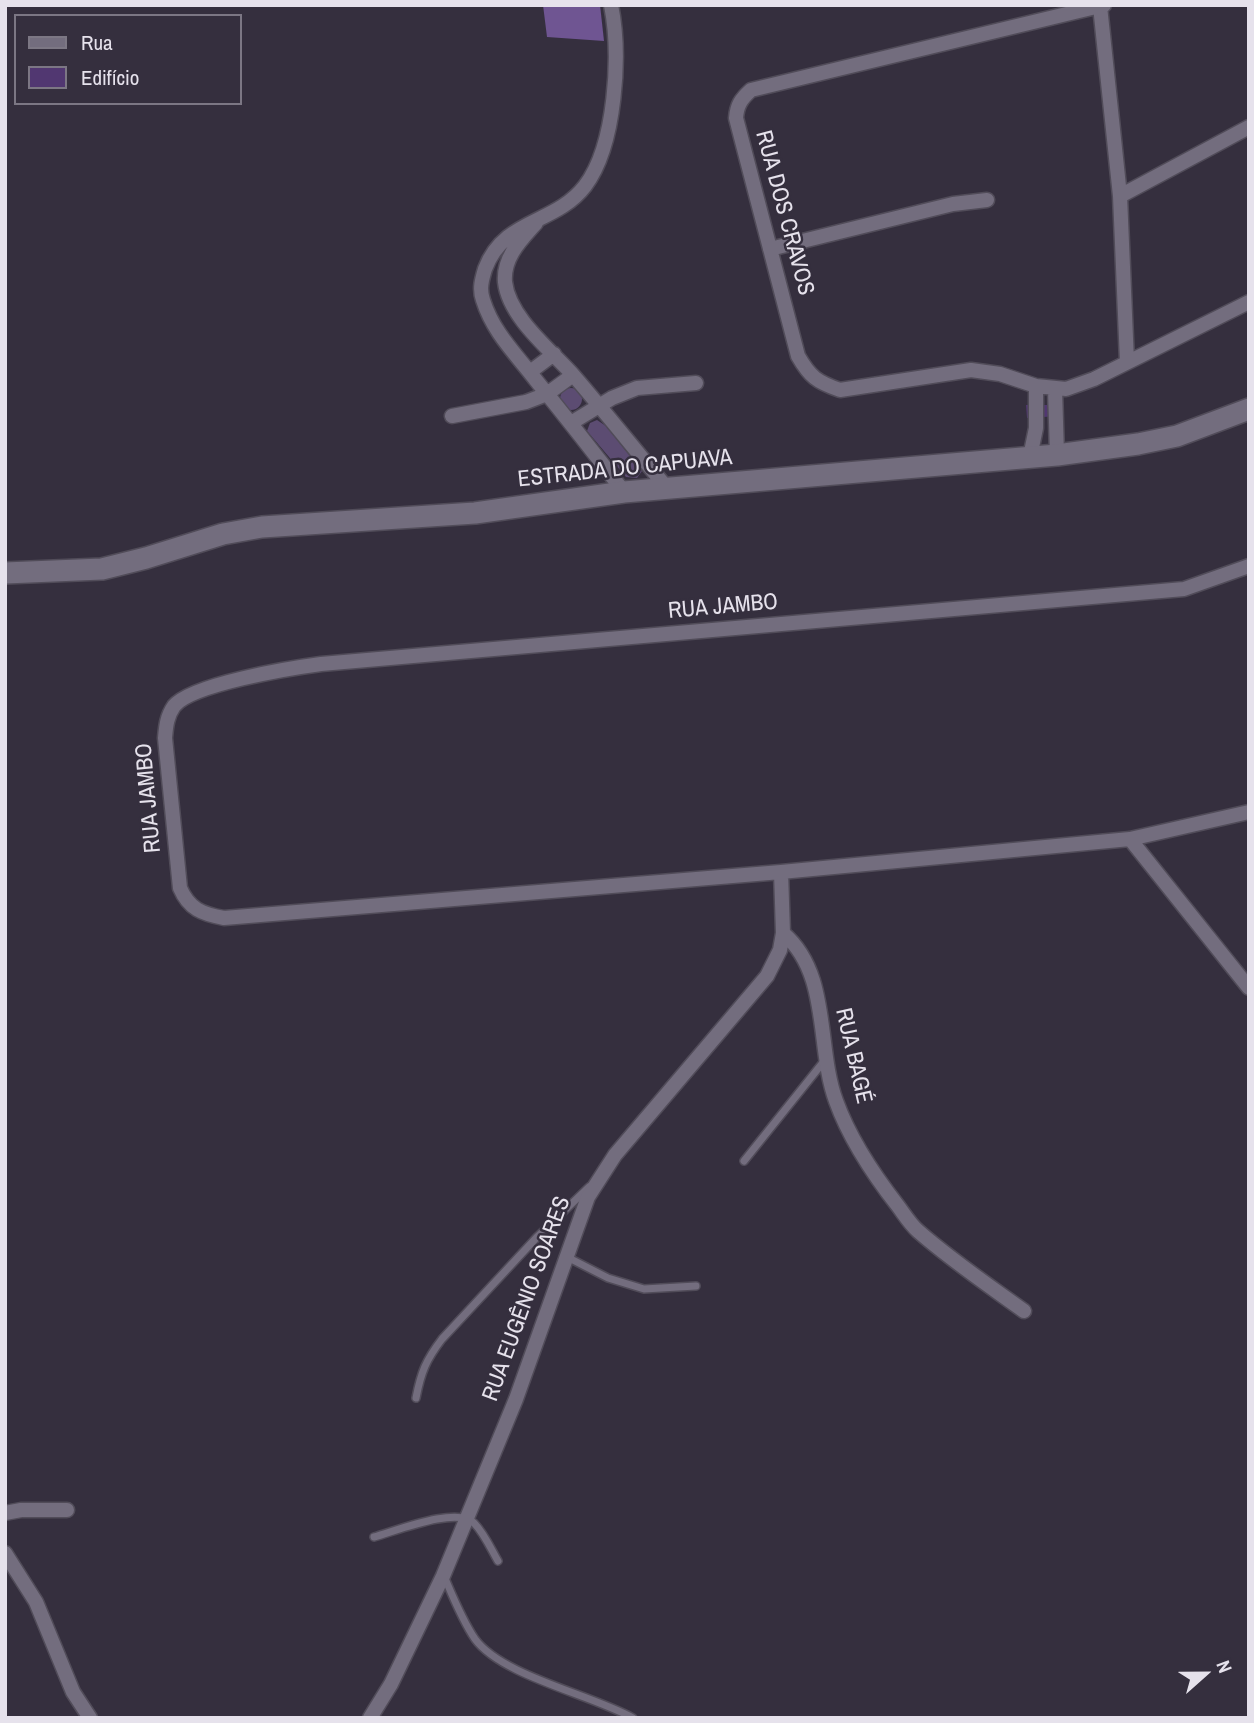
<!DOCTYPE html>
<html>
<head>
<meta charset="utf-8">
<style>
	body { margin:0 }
	#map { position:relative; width:1254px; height:1723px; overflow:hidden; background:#352f3e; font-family:"Archivo Narrow",sans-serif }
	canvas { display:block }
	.frame { position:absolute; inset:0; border:7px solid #e6e2ec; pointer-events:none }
	.legend { position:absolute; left:14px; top:14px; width:228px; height:91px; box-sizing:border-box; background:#352f3e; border:2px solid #7c7784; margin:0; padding:9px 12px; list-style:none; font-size:21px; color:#e6e2ec }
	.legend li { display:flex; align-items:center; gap:14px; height:35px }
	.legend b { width:35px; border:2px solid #7c7784 }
	.north { position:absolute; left:1170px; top:1639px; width:70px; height:70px; -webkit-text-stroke:5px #352f3e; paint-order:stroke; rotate:69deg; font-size:19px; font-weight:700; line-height:28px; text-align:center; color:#e6e2ec }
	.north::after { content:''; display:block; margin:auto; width:24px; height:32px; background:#e6e2ec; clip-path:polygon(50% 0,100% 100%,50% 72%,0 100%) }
</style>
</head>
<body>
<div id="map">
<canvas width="1254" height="1723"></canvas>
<div class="frame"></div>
<ul class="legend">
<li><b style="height:9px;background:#736d7e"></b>Rua</li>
<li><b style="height:19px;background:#513771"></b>Edifício</li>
</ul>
<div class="north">N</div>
</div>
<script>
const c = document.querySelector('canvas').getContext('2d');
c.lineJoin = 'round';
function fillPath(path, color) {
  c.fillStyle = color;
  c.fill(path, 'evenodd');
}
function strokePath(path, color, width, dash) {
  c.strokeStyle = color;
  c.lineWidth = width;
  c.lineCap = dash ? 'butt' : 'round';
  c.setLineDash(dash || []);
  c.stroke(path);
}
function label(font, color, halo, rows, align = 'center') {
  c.font = font + ' "Archivo Narrow",sans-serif';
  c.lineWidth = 5;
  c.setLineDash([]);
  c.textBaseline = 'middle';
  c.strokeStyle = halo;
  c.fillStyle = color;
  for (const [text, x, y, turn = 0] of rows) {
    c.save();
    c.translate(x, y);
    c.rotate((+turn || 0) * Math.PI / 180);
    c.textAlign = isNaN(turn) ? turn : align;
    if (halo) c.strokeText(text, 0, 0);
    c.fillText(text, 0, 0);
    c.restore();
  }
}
fillPath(new Path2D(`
	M560 399a11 11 0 1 1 22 0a11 11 0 1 1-22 0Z
	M597 420 606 426 642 471 637 478 626 477 587 431 590 423Z`), '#5c4c72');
fillPath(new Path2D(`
	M543 5H600L604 41 547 37Z`), '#6f5592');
fillPath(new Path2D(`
	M1026 405H1060V416L1027 418Z`), '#513771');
const lane = new Path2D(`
	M744 1161 825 1060
	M567 1257 608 1278 644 1289 696 1286
	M416 1398C421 1372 426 1360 442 1339L538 1236 589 1187
	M374 1537C396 1531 457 1506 474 1523 484 1533 491 1549 498 1561
	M444 1576C453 1597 462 1620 475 1639 502 1676 590 1694 633 1718`);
const street = new Path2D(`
	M611 5C621 54 616 145 585 186 555 225 504 218 485 269 482 279 479 289 483 300 493 332 515 353 535 379 565 416 595 454 624 492
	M1104 5 751 90C741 99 737 105 736 118L798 356C810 377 817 382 840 390L971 370 1000 374 1036 386 1066 389 1094 379 1249 302
	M1100 6 1120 196 1127 362
	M1120 196 1249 127
	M536 223C521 240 503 257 505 282 509 318 552 351 574 376 606 413 636 451 667 488
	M770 249 953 204 987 200
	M530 372 554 354
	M1055 389 1057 455
	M452 416 526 402 547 394 573 375
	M571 423 612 398 637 388 696 383
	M1030 457 1036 428V386
	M1249 566 1184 589 321 664C291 668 192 684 174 706 167 716 166 726 165 738L180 888C189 909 202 914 224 918L781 872 1130 839 1249 812
	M1130 839 1249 988
	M783 933C831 974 816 1047 836 1101 850 1140 873 1174 898 1206 904 1214 910 1224 918 1231 951 1260 988 1285 1024 1311
	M5 1513 21 1510H67
	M5 1553 36 1602 73 1692 90 1718
	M370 1718 391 1684 443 1576 516 1399 588 1197 615 1155 767 976 780 950 783 933 781 872`);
const secondary = new Path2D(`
	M5 573 102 569 146 558 223 534 262 527 475 513 624 492 1057 455 1138 444 1177 436 1249 409`);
strokePath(lane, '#514c59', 10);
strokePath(street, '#514c59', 17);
strokePath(secondary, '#514c59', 24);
strokePath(lane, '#736d7e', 7);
strokePath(street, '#736d7e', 14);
strokePath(secondary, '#736d7e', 21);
label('23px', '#e6e2ec', '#352f3e', [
	["RUA DOS CRAVOS",784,213,75],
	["ESTRADA DO CAPUAVA",625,469,-6],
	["RUA JAMBO",723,607,-5],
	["RUA JAMBO",149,798,-95],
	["RUA BAGÉ",853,1056,77],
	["RUA EUGÊNIO SOARES",527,1299,-70]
]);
</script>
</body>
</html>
